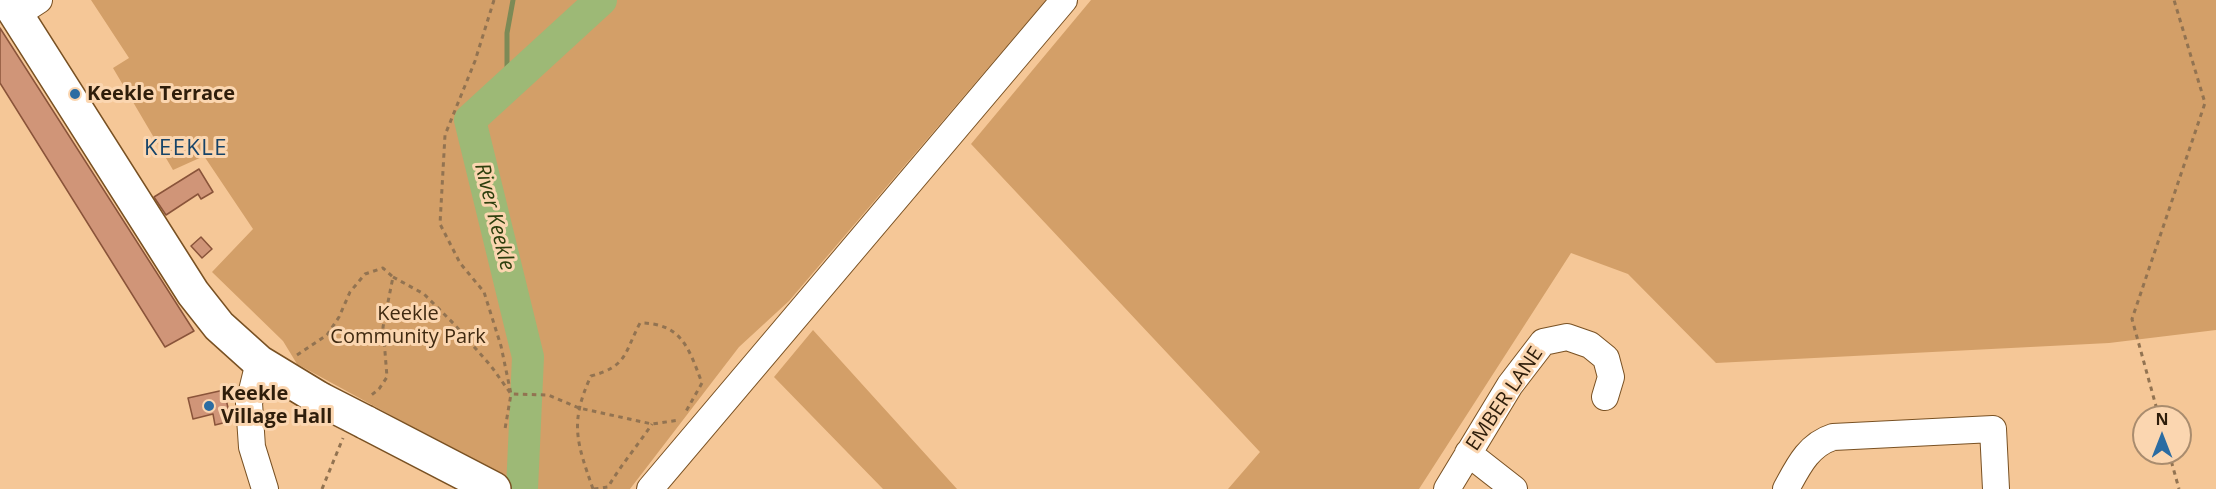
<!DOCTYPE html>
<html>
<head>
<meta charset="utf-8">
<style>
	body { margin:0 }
	#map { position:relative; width:2216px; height:489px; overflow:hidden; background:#f5c797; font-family:"Open Sans",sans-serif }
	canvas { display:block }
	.north { position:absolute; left:2132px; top:405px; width:60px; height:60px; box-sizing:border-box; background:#fbd6b0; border:2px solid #a98c6e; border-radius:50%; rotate:0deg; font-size:16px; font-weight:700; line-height:24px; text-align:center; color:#2f1e0b }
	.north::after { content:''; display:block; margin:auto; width:21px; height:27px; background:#2b6ca2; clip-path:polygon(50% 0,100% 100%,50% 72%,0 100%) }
</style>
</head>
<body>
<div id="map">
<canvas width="2216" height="489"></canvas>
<div class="north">N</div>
</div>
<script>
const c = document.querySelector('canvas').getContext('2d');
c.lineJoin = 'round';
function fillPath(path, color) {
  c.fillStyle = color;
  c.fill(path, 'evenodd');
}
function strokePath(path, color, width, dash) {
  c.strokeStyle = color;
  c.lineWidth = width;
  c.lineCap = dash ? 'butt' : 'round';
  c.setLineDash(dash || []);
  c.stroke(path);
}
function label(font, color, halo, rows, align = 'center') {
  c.font = font + ' "Open Sans",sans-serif';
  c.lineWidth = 6;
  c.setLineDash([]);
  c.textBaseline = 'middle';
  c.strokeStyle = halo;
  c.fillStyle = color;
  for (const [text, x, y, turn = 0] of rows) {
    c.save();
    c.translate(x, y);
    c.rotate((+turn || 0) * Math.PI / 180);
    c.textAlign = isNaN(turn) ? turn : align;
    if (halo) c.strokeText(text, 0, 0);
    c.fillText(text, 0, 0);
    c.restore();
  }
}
fillPath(new Path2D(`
	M91 0H1046L789 301 739 347 630 489H528L506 482V478L297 364 283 341 212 272 253 229 204 156 173 170 113 68 129 58Z
	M1091 0H2216V330L2109 343 1716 363 1628 274 1571 253 1419 489H1228L1260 452 971 144Z
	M813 330 957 489H883L774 377Z`), '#d39f68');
strokePath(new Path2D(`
	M507 86V33L513 0`), '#7c8a56', 5);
strokePath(new Path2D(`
	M522 489 528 357 470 120 601 0`), '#9db976', 32);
const building = new Path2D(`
	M0 28 194 331 165 347 0 83Z
	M199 169 213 192 201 199 198 194 166 215 154 197Z
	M201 237 212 249 202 258 191 246Z
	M224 390 231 421 215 425 213 414 193 419 188 398Z`);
fillPath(building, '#d09578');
strokePath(building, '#8a543a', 1.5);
const minor = new Path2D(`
	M16 15 39 0
	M259 362 249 403 252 447 265 489
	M1468 453 1514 489
	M650 489 1064 0
	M1447 489 1510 385 1543 342 1567 337 1590 345 1606 358 1611 377 1605 397
	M1786 489C1798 467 1808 445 1833 437L1993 429 1996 489`);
const major = new Path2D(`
	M7 0 193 293 219 326 259 362 320 399
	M365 422 494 489`);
strokePath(minor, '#795123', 28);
strokePath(major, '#795123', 36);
strokePath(new Path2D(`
	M494 0 475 61 445 135 440 224 460 263 484 292 501 346 511 394 505 429
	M393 277 424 294 454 324 491 366 511 394 548 395 579 408 652 424 680 420
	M297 355 327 335 339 317 350 292 365 274 383 268 393 277 383 327 387 377 379 389 369 397
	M2159 417 2132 319 2205 103 2174 0
	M2169 453 2179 489
	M322 489 343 438
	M593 489C577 443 569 423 591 376 628 366 624 353 640 323 682 323 689 349 702 383L685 413
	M594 489 608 487C621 465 638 445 652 424`), '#927351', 3, [4.5, 4.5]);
strokePath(minor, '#fff', 26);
strokePath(major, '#fff', 33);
const majorBridge = new Path2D(`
	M320 399 365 422`);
strokePath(majorBridge, '#795123', 36, []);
strokePath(majorBridge, '#fff', 33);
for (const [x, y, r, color] of [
	[75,94,6,"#2b6ca2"],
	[209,406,6,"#2b6ca2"]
]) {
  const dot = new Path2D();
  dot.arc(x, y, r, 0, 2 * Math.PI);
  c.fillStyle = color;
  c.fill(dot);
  strokePath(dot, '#fbd6b0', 2);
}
label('bold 20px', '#2f1e0b', '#fbd6b0', [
	["Keekle Terrace",87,94],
	["Keekle",221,394],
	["Village Hall",221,417]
], 'left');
label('20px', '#402a11', '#fbd6b0', [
	["Keekle",408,314],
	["Community Park",408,337]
]);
label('20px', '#2f1e0b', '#fbd6b0', [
	["EMBER LANE",1505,399,-56]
]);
label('italic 21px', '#2e3f0e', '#fbd6b0', [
	["River Keekle",494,217,76]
]);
c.letterSpacing = '1.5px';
label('22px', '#164368', '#fbd6b0', [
	["KEEKLE",186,149]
]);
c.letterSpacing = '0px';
</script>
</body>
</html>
